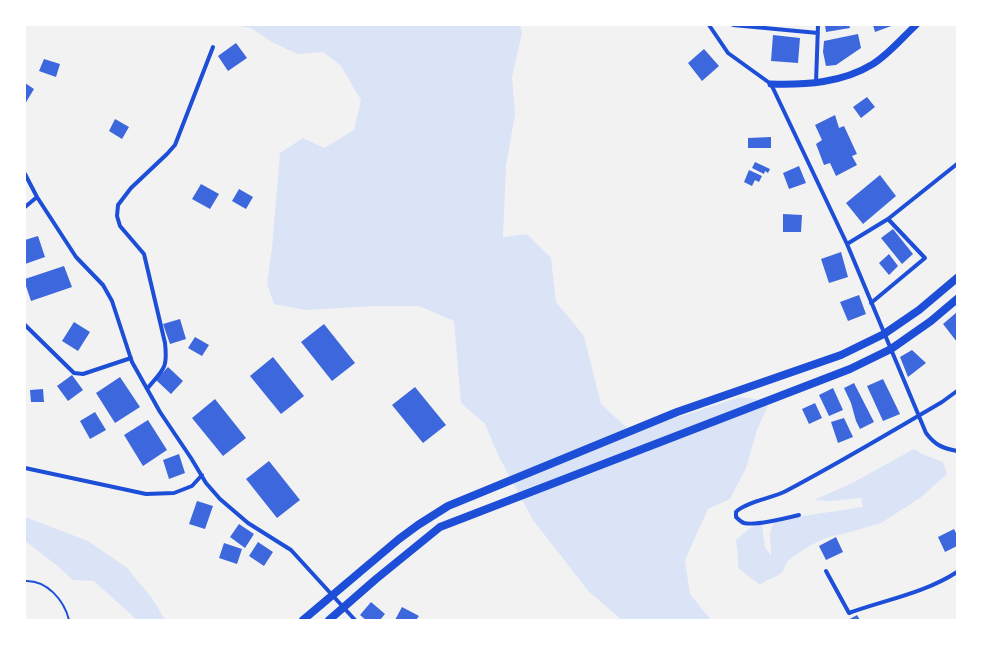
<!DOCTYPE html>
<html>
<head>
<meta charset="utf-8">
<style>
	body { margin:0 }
	#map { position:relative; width:982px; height:645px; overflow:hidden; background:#f2f2f2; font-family:"Libre Baskerville",serif }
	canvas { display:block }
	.frame { position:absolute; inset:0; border:26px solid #fff; pointer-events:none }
</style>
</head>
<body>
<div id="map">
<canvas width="982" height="645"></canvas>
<div class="frame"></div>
</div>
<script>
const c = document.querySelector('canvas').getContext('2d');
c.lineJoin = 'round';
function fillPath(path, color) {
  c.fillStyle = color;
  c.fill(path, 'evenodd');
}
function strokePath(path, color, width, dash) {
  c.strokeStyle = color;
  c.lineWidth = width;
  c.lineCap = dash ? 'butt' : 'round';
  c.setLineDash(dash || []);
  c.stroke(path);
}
fillPath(new Path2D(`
	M235 25H520L522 33 512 77 515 114 506 166 503 237 527 234 551 258 556 302 584 336 601 404 628 429 688 414 740 397 770 401 757 430 746 468 730 499 708 509 685 560 690 594 711 620H622L589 592 533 520 498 455 485 424 461 403 454 321 419 306H374L306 310 274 304 267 284 272 248 280 153 303 138 324 148 354 130 361 100 341 66 323 52 297 54 272 42 251 28Z
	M914 449 922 454 943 462 947 474 920 498 881 523 839 535C828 534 798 552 789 560 785 563 785 570 781 573 775 578 767 579 760 585L738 568V557L736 540 751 527 762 524 765 547 771 556 770 532 775 520 863 507 861 498 830 501 814 500 852 483Z
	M25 517 88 541 126 567 152 598 165 620H137L94 581 73 580 55 564 25 541Z`), '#dbe4f7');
fillPath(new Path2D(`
	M825 25H849L850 28 826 32Z
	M873 25H894L875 32Z
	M858 34 861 48 836 65 826 66 823 52 824 41Z
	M773 35 800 38 798 63 771 61Z
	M236 43 247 58 228 71 218 56Z
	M704 49 719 66 702 81 688 63Z
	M44 59 60 64 56 77 39 71Z
	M25 83 34 89 25 104Z
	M867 97 875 107 861 118 853 107Z
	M835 115 839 128 844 126 857 154 852 156 857 165 836 176 830 163 824 165 816 144 822 140 815 125Z
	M115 119 129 127 122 139 109 131Z
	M771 137V148H748V138Z
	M755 162 770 169 768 173 765 171 764 174 752 168Z
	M799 166 806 183 789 189 783 173Z
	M749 170 762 176 759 182 755 180 752 186 744 182Z
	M880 175 896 196 863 224 846 203Z
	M201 184 219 194 210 209 192 199Z
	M239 189 253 197 246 209 232 201Z
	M783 214 802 215 801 232H783Z
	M893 229 913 254 902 264 881 238Z
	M38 236 45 257 25 264V240Z
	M841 252 848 277 829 283 821 259Z
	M889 254 898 266 889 275 879 263Z
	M64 266 72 287 31 301 25 283V279Z
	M859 295 866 314 848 321 840 302Z
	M957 312V342L943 324Z
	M180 319 186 339 170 344 163 324Z
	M74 322 90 332 78 351 62 341Z
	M324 324 355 363 332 381 301 342Z
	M195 337 209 345 202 356 188 348Z
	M912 350 926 363 908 377 900 357Z
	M273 357 304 396 281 414 250 376Z
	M168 367 183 381 171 394 156 380Z
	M72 375 83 390 68 401 57 386Z
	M120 377 140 407 115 423 96 393Z
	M883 379 900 414 883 421 867 386Z
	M854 383 874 422 860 429 856 421 851 403 844 388Z
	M415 387 446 425 423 443 392 405Z
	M833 388 843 410 829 416 819 395Z
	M43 389 44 402H31L30 390Z
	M215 399 246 438 223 456 192 418Z
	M815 403 822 418 809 424 802 409Z
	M95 412 106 430 90 439 80 421Z
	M844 418 853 437 838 443 831 422Z
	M148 420 167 450 143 466 124 435Z
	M179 454 185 473 169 479 163 460Z
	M269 461 300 500 277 518 246 479Z
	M197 501 213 506 205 529 189 524Z
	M239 524 254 534 245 548 230 537Z
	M954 529 957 535V546L945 552 938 537Z
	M836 537 843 552 826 560 819 546Z
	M258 542 273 552 264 566 249 556Z
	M224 543 242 549 237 564 219 558Z
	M371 602 385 614 380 620H366L360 615Z
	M402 607 419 616 416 620H395Z
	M857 615 860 620H848Z`), '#3d67dc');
strokePath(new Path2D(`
	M25 581C47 580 64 600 69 620`), '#1d4ed8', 2);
strokePath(new Path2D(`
	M709 25 728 53 771 84 847 244 926 433C935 445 942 448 957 451
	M733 25 818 33
	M816 83 818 25
	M25 174 37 197 76 257 103 285 112 301 132 362 160 412 191 458 206 483 220 499 248 523 291 550 355 620
	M25 207 37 197
	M847 244 888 219 957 164
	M871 303 925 258 888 219
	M25 325 74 373 83 374 131 358
	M147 389C163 369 168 370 165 343L144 254 120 226 117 216 118 205 131 188 167 154 175 145 213 47
	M25 468 146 494 174 493 192 486 202 475
	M799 515C787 518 755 526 744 523 741 522 738 519 736 517V512C745 502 773 498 786 491 839 463 891 432 942 402L957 391
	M826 571 849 613C885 600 925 593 957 572`), '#1d4ed8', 4);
strokePath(new Path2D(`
	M771 84C806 85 842 83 873 64 889 54 902 38 916 25`), '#1d4ed8', 7);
strokePath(new Path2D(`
	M303 620 399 539 418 525 448 506 677 412 841 355 884 334 919 310 957 278
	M329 620 376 579 440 527 850 369 891 349 931 321 957 299`), '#1d4ed8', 8);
</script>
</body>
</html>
